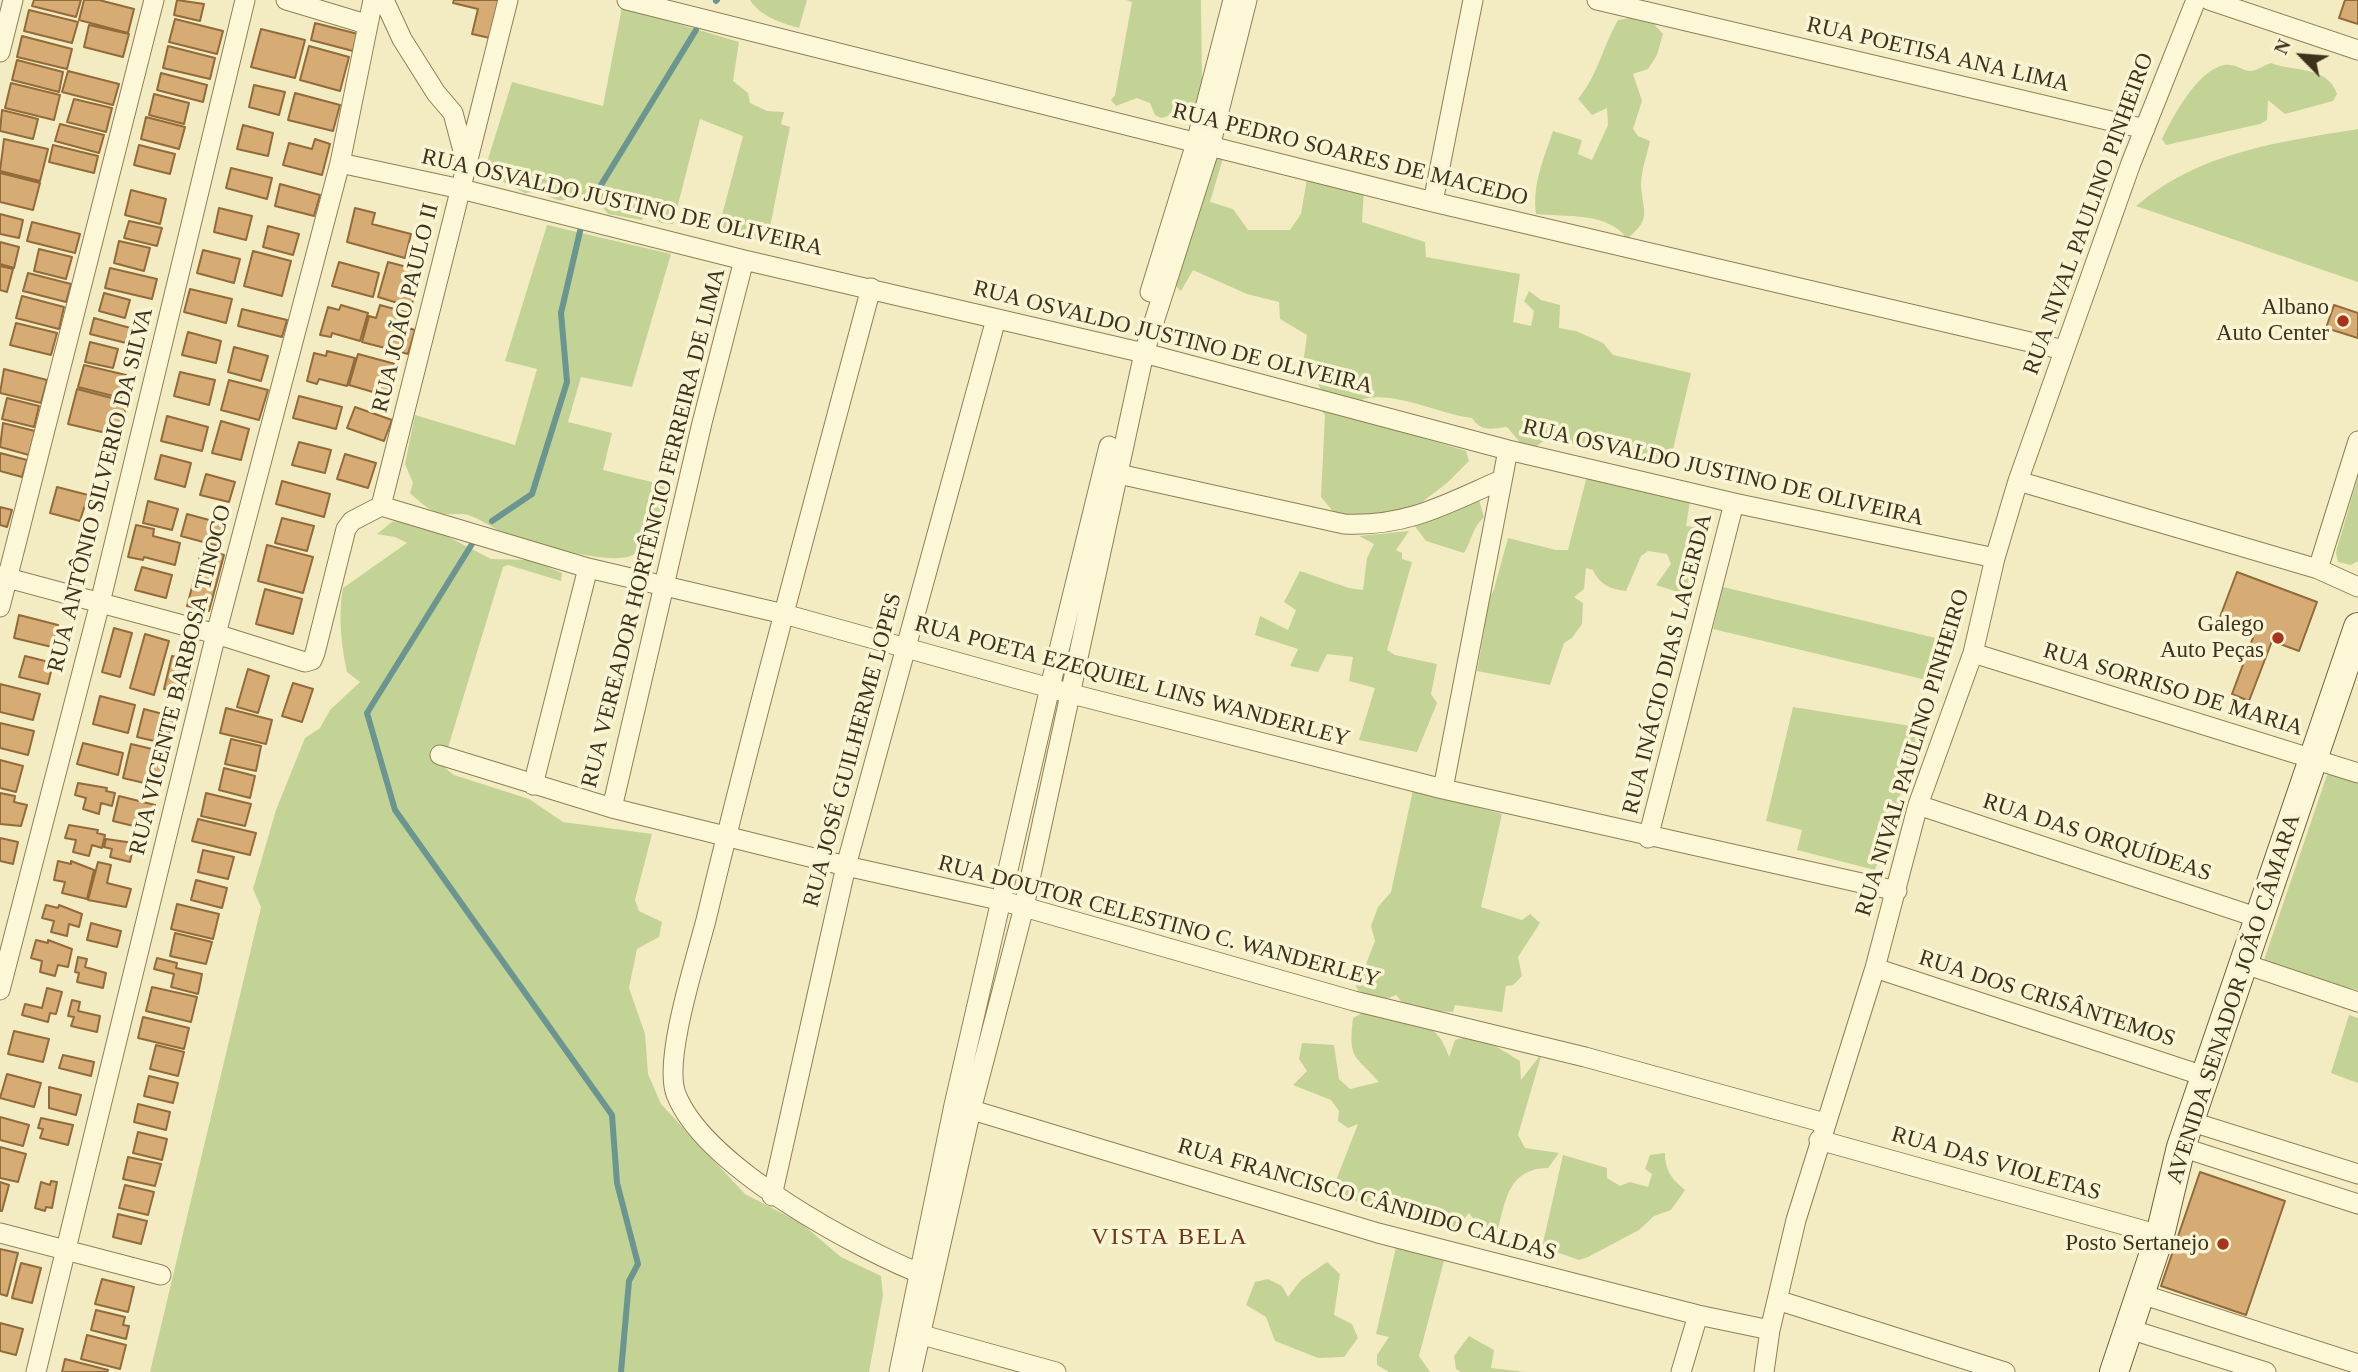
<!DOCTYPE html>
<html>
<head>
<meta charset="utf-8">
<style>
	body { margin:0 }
	#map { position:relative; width:2358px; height:1372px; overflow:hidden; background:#f3ecc2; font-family:Georgia,serif }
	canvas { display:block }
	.north { position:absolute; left:2267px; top:21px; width:70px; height:70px; -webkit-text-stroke:5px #f9f4d3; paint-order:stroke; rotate:295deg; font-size:19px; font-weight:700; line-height:28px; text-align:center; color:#3e321d }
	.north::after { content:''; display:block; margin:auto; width:24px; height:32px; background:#3e321d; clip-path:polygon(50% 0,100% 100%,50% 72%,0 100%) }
</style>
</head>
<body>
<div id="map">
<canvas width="2358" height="1372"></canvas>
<div class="north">N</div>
</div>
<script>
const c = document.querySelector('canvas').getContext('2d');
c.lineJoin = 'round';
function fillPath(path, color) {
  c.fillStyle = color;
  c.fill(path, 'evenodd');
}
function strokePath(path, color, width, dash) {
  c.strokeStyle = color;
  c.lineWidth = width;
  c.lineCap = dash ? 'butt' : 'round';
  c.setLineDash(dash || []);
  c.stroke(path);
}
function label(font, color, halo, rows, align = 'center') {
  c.font = font + ' Georgia,serif';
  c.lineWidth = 7;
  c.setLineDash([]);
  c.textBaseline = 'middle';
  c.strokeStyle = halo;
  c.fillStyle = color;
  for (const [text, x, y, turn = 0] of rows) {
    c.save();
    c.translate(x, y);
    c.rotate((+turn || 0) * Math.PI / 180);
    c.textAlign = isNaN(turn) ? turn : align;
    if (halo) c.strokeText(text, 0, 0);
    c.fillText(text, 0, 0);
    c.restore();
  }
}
fillPath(new Path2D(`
	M750 0H807L799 28C781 23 760 16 750 0Z
	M1126 0H1201L1202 86 1198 108 1161 118 1155 115 1150 103 1137 98 1116 106 1111 100 1115 95 1132 2Z
	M622 7 739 42 733 81 748 93 750 103 767 111 784 112 781 124 790 127 767 242 718 230 743 136 700 119 673 224 661 223 645 213 642 220 608 214 601 205 575 196C563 204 552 200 542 191L525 193 484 172 512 82 603 106Z
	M1630 18 1652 22 1663 34 1657 55 1648 69 1633 74 1642 101 1633 129 1638 136 1650 141C1647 155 1641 171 1641 185 1643 214 1652 218 1627 239 1610 212 1565 217 1536 214 1532 185 1544 158 1553 131L1582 140 1578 154 1592 160 1608 125 1607 108 1592 115 1578 99C1598 75 1603 46 1618 20Z
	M2271 63C2291 72 2328 65 2337 94L2333 101 2285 114 2268 100 2267 120 2260 124 2166 145 2162 139C2173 116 2198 70 2224 65 2235 63 2241 70 2250 71 2257 71 2264 65 2271 63Z
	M2358 129V282L2136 206C2199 152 2279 142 2358 129Z
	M1201 151 1223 158 1210 202 1233 209 1248 230H1290L1301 214 1307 179 1364 190 1362 222 1425 242 1426 257 1520 274 1513 322 1531 326 1534 311 1524 301 1529 291 1541 300 1560 305 1559 328 1576 331 1603 343 1613 355 1691 373 1670 462 1625 455 1604 443 1587 446 1547 439 1532 449 1524 447 1507 427C1491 429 1481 432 1472 418 1441 415 1382 385 1356 403L1326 399 1314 377 1302 371 1307 335 1280 319 1279 302 1247 294 1193 270 1181 291 1173 283Z
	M547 225 671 254 632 387 581 377 568 422 612 433 603 470 664 485 668 511C654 527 650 551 627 557 603 563 530 544 506 534 494 529 479 518 468 515 461 513 453 515 446 514 431 513 421 503 410 493L413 483 405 464 415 415 515 445 537 369 505 361Z
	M1319 407 1466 451 1469 461 1447 483 1422 502 1407 508 1355 517 1336 515 1321 497 1325 415Z
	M1587 476 1690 501 1686 526 1706 529 1684 594 1656 585 1671 564 1667 554 1648 551 1641 556 1626 591C1610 589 1600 585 1593 570L1586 568 1584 589 1574 597 1583 603 1582 624 1572 638 1564 643 1550 685 1477 671 1485 627 1482 614 1494 589 1508 538 1556 550H1568Z
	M2358 477V561L2351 565 2338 562 2336 552Z
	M1479 500 1484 517C1472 528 1472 540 1464 553L1426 541 1414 525Z
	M401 520 429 527 491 559 531 560 562 573 561 581 508 565 503 567 447 751 445 768 454 775 529 799 563 822 652 834 635 900 639 911 662 922 659 937 637 949 629 988 645 1034 648 1074 661 1104 745 1194 801 1223 841 1257 881 1276 883 1295 869 1372H150L261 907 253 889 276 810 305 738 320 728 330 710 360 682 347 672C341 645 338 614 343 588L407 543 395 537 377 534 392 522Z
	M1409 531 1396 550 1402 553V559L1412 562 1387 650 1395 655 1437 664 1431 694 1437 703 1417 752 1359 740 1375 688 1349 681 1353 657 1327 654 1318 672 1290 666 1298 649 1255 635 1260 616 1288 630 1296 610 1284 602 1300 571 1349 588 1363 590 1367 558 1374 544 1359 536Z
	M1723 587 1940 639 1931 681 1713 629Z
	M1793 707 1923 728 1875 870 1797 850 1802 830 1766 821Z
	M2327 775H2342L2358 780V990L2300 978 2263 963Z
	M1413 790 1502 814 1481 907 1522 920 1530 914 1540 923 1518 957 1522 976 1513 985 1506 986 1502 1012 1455 1005 1453 1012 1407 1009 1396 995 1380 1002 1358 990 1353 980 1366 964 1375 941 1371 926 1378 907 1391 892Z
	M1362 1013C1400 1019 1436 1013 1449 1057L1455 1040C1477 1032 1502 1050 1520 1061L1521 1080 1542 1053 1518 1135 1525 1148 1559 1153 1548 1168C1506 1169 1506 1203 1496 1236L1480 1228 1469 1213 1455 1230 1424 1224 1413 1215 1367 1207 1333 1188 1358 1124 1348 1128 1338 1121 1339 1111 1331 1100 1293 1085 1307 1071 1299 1059 1302 1043 1334 1045 1339 1079 1350 1089 1379 1082C1355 1054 1348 1061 1353 1018Z
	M2349 1015 2358 1018V1083L2331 1073Z
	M1665 1153C1665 1171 1672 1179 1685 1190L1671 1210 1654 1216 1639 1230 1588 1257 1579 1260 1542 1247 1563 1155 1607 1168V1178L1620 1186 1630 1182 1648 1187 1652 1174 1645 1169 1650 1155Z
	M1396 1247 1445 1257 1419 1356 1430 1372H1389L1377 1365V1355L1389 1337 1376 1334Z
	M1327 1262 1340 1274 1334 1315 1352 1324 1358 1338 1344 1357 1318 1358 1275 1341 1266 1317 1246 1305 1255 1282 1268 1279 1282 1286 1288 1297 1301 1280Z
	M1469 1336 1494 1350 1491 1368 1526 1372H1461L1456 1369 1454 1356Z`), '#c2d395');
strokePath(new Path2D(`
	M716 1 717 0
	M593 198 696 30
	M492 521 532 494 567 382 561 313 581 227
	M472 544 367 713 395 810 612 1115 617 1183 638 1264 629 1281 621 1372`), '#6a9591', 6);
const building = new Path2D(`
	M34 0H81L76 17 32 6Z
	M84 0H99L134 9 128 33 79 20Z
	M177 0 204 4 200 21 174 15Z
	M454 0H499L490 38 472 34 478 9 453 3Z
	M2345 0H2358V24L2339 18Z
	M29 10 78 22 72 43 24 31Z
	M175 19 223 31 217 54 169 42Z
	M315 23 358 34 353 51 311 40Z
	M89 25 129 34 123 57 84 47Z
	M261 29 305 40 295 78 251 67Z
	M22 36 72 49 67 69 17 57Z
	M168 46 215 58 210 79 163 68Z
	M309 46 349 57 340 91 300 80Z
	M17 60 63 72 59 92 12 80Z
	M68 71 119 84 113 105 62 92Z
	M161 73 207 85 203 102 157 90Z
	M11 83 60 95 54 120 5 108Z
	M254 85 285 92 279 115 249 107Z
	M295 93 340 105 333 131 288 120Z
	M154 94 189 103 184 124 149 115Z
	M74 99 112 108 106 132 67 122Z
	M2 110 38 119 33 139 0 131Z
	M146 117 185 127 179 149 141 139Z
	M60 124 104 135 99 153 55 141Z
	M243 125 273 133 268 156 237 149Z
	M4 139 48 149 40 181 0 171Z
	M315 139 330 144 322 175 283 165 289 143 312 149Z
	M53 145 98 156 94 173 49 162Z
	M139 145 175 154 170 174 134 165Z
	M231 168 272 178 267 199 226 188Z
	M0 173 40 183 33 210 0 202Z
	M280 184 320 195 314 216 275 206Z
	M131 190 166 199 160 224 125 215Z
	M219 208 252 216 246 240 214 232Z
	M355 208 375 213 372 224 411 234 405 258 347 242Z
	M0 214 23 220 19 238 0 234Z
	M129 221 162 228 157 246 124 238Z
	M32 222 80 234 75 253 27 241Z
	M268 226 299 234 293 255 263 247Z
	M119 241 150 248 144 271 114 263Z
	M0 242 19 247 14 268 0 264Z
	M39 249 72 257 66 279 34 271Z
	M203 250 240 259 234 283 197 273Z
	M253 251 291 261 282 296 244 286Z
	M339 262 379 273 373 297 332 286Z
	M388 262 422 271 411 307 378 297Z
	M0 266 13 269 7 292 0 290Z
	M110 268 157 279 152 299 105 288Z
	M28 273 71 284 66 302 23 291Z
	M190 289 232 299 226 323 184 312Z
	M104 293 130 300 125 318 99 311Z
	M22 296 64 307 59 329 16 318Z
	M341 305 368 313 360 341 332 333 331 337 320 335 328 307 339 310Z
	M380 305 409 313 405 327 415 330 408 354 362 342 369 316 376 318Z
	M2334 305 2358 313V338L2326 328Z
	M242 309 287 320 282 337 238 326Z
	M94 318 134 329 130 344 90 334Z
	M16 323 57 333 51 355 10 345Z
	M188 332 221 341 216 363 182 355Z
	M90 342 118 349 113 368 85 362Z
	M234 347 268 356 261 381 228 372Z
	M327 351 355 358 347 386 319 379 317 384 307 381 314 353 326 356Z
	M358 354 399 365 390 397 349 385Z
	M84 365 126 375 121 398 78 387Z
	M4 369 47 380 41 403 0 393Z
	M180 372 215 380 209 405 174 396Z
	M229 380 268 390 259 420 221 410Z
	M77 389 127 402 119 436 68 424Z
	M299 396 342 407 336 429 293 418Z
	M7 398 39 406 34 427 2 419Z
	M355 407 392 420 384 441 347 428Z
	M167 416 208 427 202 451 161 441Z
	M221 421 249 429 241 460 212 453Z
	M3 423 35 431 29 455 0 447Z
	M299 442 331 450 325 473 292 465Z
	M0 453 27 460 22 477 0 471Z
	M345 454 376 463 368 488 337 479Z
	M161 455 191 463 185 487 155 479Z
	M206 474 235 482 229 502 200 495Z
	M282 481 330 494 324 517 276 504Z
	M57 487 88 495 80 521 50 513Z
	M148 501 178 509 172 530 143 523Z
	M0 507 12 510 7 527 0 525Z
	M187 514 224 524 218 546 181 536Z
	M282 518 314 526 307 551 275 543Z
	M136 525 154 529 153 536 180 543 175 565 144 557 143 560 128 557Z
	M267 545 313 557 303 593 258 581Z
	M202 549 224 555 209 611 187 606Z
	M142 567 172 575 166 598 135 590Z
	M2237 572 2317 602 2299 651 2272 641 2249 701 2232 694 2254 635 2245 631 2247 627 2220 617Z
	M265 589 302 599 293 634 256 624Z
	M19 615 58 625 52 647 14 638Z
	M114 628 132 633 120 677 102 672Z
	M145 634 169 641 154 695 130 688Z
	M25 656 53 663 48 684 19 677Z
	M172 656 194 661 188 689 176 686 175 691 164 689Z
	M248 669 269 676 258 713 237 707Z
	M293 683 313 689 302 722 282 716Z
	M0 684 40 694 33 720 0 712Z
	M100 696 135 705 128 733 93 724Z
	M226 708 272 720 266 744 220 733Z
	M144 709 174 717 167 744 137 737Z
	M0 723 34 731 28 755 0 748Z
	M231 739 261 746 256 771 225 764Z
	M83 743 123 753 118 775 77 764Z
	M131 744 169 753 161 787 123 778Z
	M0 760 23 766 16 792 0 788Z
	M224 768 255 776 250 798 219 790Z
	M78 783 107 788 106 791 115 793 112 806 101 803 99 814 83 809 86 798 75 795Z
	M0 793 15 796 14 802 27 805 21 826 0 824Z
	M206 793 251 804 245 826 201 816Z
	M119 796 155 805 150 830 113 821Z
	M198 819 256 833 250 855 192 841Z
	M69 825 98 830 97 833 105 835 102 848 92 845 89 856 73 852 76 840 65 838Z
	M0 838 18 842 13 864 0 861Z
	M106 839 134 843 130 862 110 857 112 849 104 847Z
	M203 850 234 857 228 879 198 872Z
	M58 861 71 864V861L94 870 87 899 62 893 65 882 54 880Z
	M98 862 111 865 107 883 131 889 126 907 88 900Z
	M196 880 227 888 222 908 191 900Z
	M177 904 219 914 213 939 171 929Z
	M46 905 58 908 59 905 82 914 79 927 69 924 67 936 51 932 54 921 42 918Z
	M91 923 121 931 117 947 87 940Z
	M175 933 212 942 206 964 170 956Z
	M36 940 48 943V940L72 949 68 967 58 965 55 976 40 972 42 961 31 958Z
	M78 957 87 959 85 967 106 973 103 988 77 982 79 973 75 972Z
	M157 958 177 963 176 968 202 974 198 994 171 987 174 974 154 969Z
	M152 987 197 997 191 1022 146 1011Z
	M47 988 62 992 56 1014 50 1013 48 1022 22 1015 25 1004 42 1008Z
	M72 1000 80 1002 78 1011 100 1016 97 1032 71 1026 74 1017 68 1016Z
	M143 1017 189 1028 184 1049 138 1038Z
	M14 1031 49 1039 43 1062 8 1054Z
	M156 1045 184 1052 178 1076 150 1069Z
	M63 1055 94 1062 91 1076 59 1068Z
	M7 1074 41 1083 34 1107 0 1098Z
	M149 1076 178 1083 173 1103 144 1096Z
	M49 1087 81 1095 76 1115 49 1108Z
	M138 1104 170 1112 166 1130 134 1122Z
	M0 1117 29 1125 23 1146 0 1140Z
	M41 1118 73 1125 68 1145 40 1138 43 1129 38 1128Z
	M138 1132 167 1139 162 1160 133 1153Z
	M0 1147 26 1154 18 1182 0 1178Z
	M128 1157 161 1164 155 1186 123 1179Z
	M2200 1172 2285 1201 2246 1315 2161 1286Z
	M51 1181 57 1182 52 1208 46 1207 45 1211 35 1208 41 1182 50 1185Z
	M0 1182 9 1185 2 1211H0Z
	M125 1185 154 1192 148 1215 119 1208Z
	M118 1214 147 1221 141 1244 113 1237Z
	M0 1249 18 1253 7 1296 0 1294Z
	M21 1263 41 1268 32 1303 12 1298Z
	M102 1279 134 1287 128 1312 95 1304Z
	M96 1310 125 1317 123 1325 129 1326 126 1339 91 1330Z
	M0 1323 23 1329 16 1355 0 1351Z
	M87 1335 126 1345 120 1369 81 1359Z
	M65 1359 108 1370 107 1372H62Z`);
fillPath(building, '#d6ac74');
strokePath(building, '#926b3a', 2);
const minor = new Path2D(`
	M286 0 366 24
	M384 0 402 39 436 93 453 113 466 162
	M627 0 1433 202 2064 350
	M1597 0 2145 129
	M2209 0 2358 50
	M0 52 13 0
	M340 163 461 189 744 260 1144 353 1508 450 1734 503 1995 558
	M1433 202 1473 0
	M871 288C815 498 757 708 706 920 696 959 663 1060 676 1094 704 1167 859 1250 929 1277
	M1150 292 1196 143 1233 0
	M1105 471 1344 524C1407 527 1446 504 1501 480
	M2018 481 2318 569 2358 587
	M381 506 508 0
	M2318 569 2358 441
	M0 576 216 634 305 662 312 660 315 653 346 529 352 521 381 506 588 568 784 614 1068 693 1443 789 1897 891
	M0 607 154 0
	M1973 653 2358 773
	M440 755 612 808 846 866 1003 901 1354 1001 1585 1057 1825 1123
	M533 785 588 568
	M1443 789 1508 450
	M1918 805 2259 918
	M612 808 702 423 744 260
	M1648 838 1734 503
	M2245 964 2358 1002
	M1875 968 2204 1076
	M0 990 100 603 245 0
	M959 1106 1378 1233 1698 1315 1770 1330
	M2189 1121 2358 1174
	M1819 1140 2160 1235
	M2181 1147 2358 1204
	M772 1196 846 866 996 319
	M0 1233 161 1275
	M2141 1294 2358 1364
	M1777 1300 2005 1372
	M2129 1329 2266 1372
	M908 1331 1056 1372
	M36 1372 216 634 340 163 373 0
	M899 1372 954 1105 1050 687 1109 446
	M912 1372 971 1110 1024 907 1144 353 1210 147 1247 0
	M1681 1372 1698 1315
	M1764 1372 1770 1330 1796 1220 1875 968 1918 805 1973 653 1995 558 2018 481 2131 163 2196 0`);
const secondary = new Path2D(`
	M2114 1372 2160 1235 2181 1147 2358 627`);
strokePath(minor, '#907e57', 21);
strokePath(secondary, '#715f3a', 30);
strokePath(minor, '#fcf7d7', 19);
strokePath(secondary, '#fcf7d7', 28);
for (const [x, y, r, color] of [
	[2343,321,7,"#a6341f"],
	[2278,638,7,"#a6341f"],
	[2223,1244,7,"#a6341f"]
]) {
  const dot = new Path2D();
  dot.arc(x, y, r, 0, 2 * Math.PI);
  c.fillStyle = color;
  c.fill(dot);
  strokePath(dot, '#f9f4d3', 2.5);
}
label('23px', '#3e321d', '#f9f4d3', [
	["RUA POETISA ANA LIMA",1938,55,13],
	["RUA PEDRO SOARES DE MACEDO",1350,155,14],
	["RUA OSVALDO JUSTINO DE OLIVEIRA",622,203,13],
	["RUA NIVAL PAULINO PINHEIRO",2089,214,-70],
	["RUA JOÃO PAULO II",406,308,-76],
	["RUA OSVALDO JUSTINO DE OLIVEIRA",1173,338,14],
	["RUA OSVALDO JUSTINO DE OLIVEIRA",1723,473,13],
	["RUA ANTÔNIO SILVERIO DA SILVA",101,490,-76],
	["RUA VEREADOR HORTÊNCIO FERREIRA DE LIMA",654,528,-76],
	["RUA INÁCIO DIAS LACERDA",1668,664,-76],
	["RUA VICENTE BARBOSA TINOCO",181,680,-76],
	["RUA POETA EZEQUIEL LINS WANDERLEY",1132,682,15],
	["RUA SORRISO DE MARIA",2173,690,17],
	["RUA JOSÉ GUILHERME LOPES",853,750,-75],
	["RUA NIVAL PAULINO PINHEIRO",1913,753,-73],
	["RUA DAS ORQUÍDEAS",2097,838,18],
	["RUA DOUTOR CELESTINO C. WANDERLEY",1159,922,15],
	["RUA DOS CRISÂNTEMOS",2047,999,18],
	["AVENIDA SENADOR JOÃO CÂMARA",2234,999,-72],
	["RUA DAS VIOLETAS",1996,1164,16],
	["RUA FRANCISCO CÂNDIDO CALDAS",1367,1200,16]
]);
label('23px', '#3e321d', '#f9f4d3', [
	["Albano",2329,308],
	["Auto Center",2329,334],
	["Galego",2264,625],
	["Auto Peças",2264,651],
	["Posto Sertanejo",2209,1244]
], 'right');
c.letterSpacing = '2px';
label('24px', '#703717', '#f9f4d3', [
	["VISTA BELA",1170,1238]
]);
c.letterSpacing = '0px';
</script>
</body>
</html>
